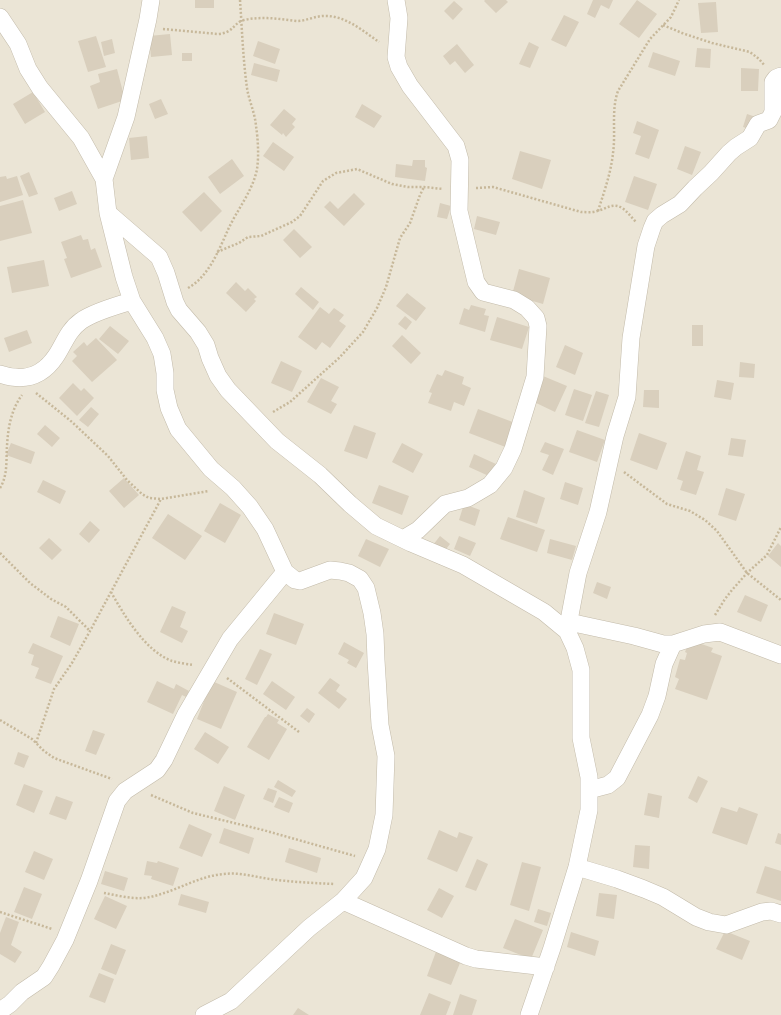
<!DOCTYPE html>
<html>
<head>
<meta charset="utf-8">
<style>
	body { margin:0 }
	canvas { display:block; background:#f6f3e9 }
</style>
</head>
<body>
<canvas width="781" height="1015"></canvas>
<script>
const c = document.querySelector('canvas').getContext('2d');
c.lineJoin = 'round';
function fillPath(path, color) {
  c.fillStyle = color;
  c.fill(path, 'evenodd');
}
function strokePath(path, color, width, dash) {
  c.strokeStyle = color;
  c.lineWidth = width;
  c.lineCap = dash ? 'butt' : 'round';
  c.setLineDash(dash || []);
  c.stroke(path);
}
fillPath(new Path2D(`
	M0 0H781V1015H0Z`), '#ebe5d6');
fillPath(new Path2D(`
	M195 0H214V8H195Z
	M485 0H506L508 2 496 13 484 1Z
	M593 0H613L609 9 601 5 595 18 587 14Z
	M637 0 657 14 639 38 619 24Z
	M454 1 463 9 453 20 444 11Z
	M716 2 718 32 701 33 698 3Z
	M564 15 579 22 566 47 551 40Z
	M170 34 172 55 151 57 149 36Z
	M96 36 106 67 88 72 78 41Z
	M112 39 115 53 104 56 101 42Z
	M258 41 280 49 275 64 253 56Z
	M529 42 539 47 530 68 519 64Z
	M457 44 474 65 465 73 455 61 450 65 443 56Z
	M697 48 711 49 710 68 695 67Z
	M653 52 680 61 675 76 648 67Z
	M182 53H192V61H182Z
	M254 63 280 70 277 82 251 75Z
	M741 68 759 69 758 91H741Z
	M117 69 125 100 98 109 90 86 100 82 98 74Z
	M33 92 45 112 25 124 13 104Z
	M161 99 168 114 155 119 149 104Z
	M362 104 382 116 374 128 355 117Z
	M284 109 296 119 292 124 295 127 286 137 283 133 282 135 270 125Z
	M747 114 756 117 752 130 743 127Z
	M637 121 659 130 649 159 635 154 641 136 633 133Z
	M147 136 149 158 131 160 129 138Z
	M273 142 294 157 284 171 263 156Z
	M685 146 701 152 692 175 677 169Z
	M520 151 551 160 542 189 512 179Z
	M232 159 244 176 220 194 208 177Z
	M413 160H425V167L427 168 425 181 395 177 396 164 412 166Z
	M29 172 38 194 29 197 20 176Z
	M6 176 7 179 17 176 23 195 0 202V177Z
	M634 176 657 184 648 210 625 202Z
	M72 191 77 204 59 211 54 198Z
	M204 192 222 211 201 232 182 212Z
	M354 193 365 204 344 226 324 207 330 201 338 209Z
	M23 200 32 233 0 241V206Z
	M440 203 451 206 447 219 437 217Z
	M477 216 500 222 496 235 474 229Z
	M294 229 312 247 300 258 283 240Z
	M81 235 83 240 88 239 91 250 95 248 102 267 71 278 64 259 67 258 61 242Z
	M44 260 49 286 12 293 7 267Z
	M519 269 550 278 543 304 512 295Z
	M236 282 245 291 248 288 257 297 254 299 256 301 246 312 226 293Z
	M301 287 319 302 313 310 295 294Z
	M407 293 426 308 416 321 396 306Z
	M471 305 486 309 484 315 489 316 485 332 459 324 464 308 469 310Z
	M320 307 329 314 334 308 344 315 339 321 346 326 330 348 322 342 316 350 298 337Z
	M405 316 412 322 406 330 398 324Z
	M497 317 529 327 522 349 490 340Z
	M692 325H703V346H692Z
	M110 326 129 341 118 354 99 339Z
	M27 330 32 343 9 352 4 338Z
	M402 335 421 353 411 364 392 346Z
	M96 338 117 360 92 382 72 361 77 356 73 352 84 342 87 346Z
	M565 345 583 353 575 375 556 367Z
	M281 361 302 371 292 392 271 383Z
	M740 362 755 364 754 378 739 377Z
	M445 370 464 377 462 384 471 388 464 406 454 402 451 411 428 403 432 393 429 392 437 374 442 376Z
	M543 376 567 386 555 412 532 401Z
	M321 378 339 387 331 401 337 404 331 414 307 402Z
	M717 380 734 383 731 400 714 397Z
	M73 383 81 391 84 388 94 398 77 416 59 398Z
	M574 389 592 395 583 421 565 415Z
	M644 390H659V408L643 407Z
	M596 391 609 395 599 427 585 423Z
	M91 407 99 414 88 427 79 420Z
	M478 409 518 424 508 448 469 433Z
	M45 425 60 438 52 447 37 434Z
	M354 425 376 433 367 459 344 451Z
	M577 430 605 440 597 462 569 452Z
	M639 433 667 443 657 470 630 460Z
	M731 438 746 440 743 457 728 455Z
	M545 442 564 449 553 475 542 470 549 455 540 452Z
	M11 443 35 452 31 464 6 455Z
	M402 443 423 454 413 473 392 462Z
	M686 451 701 456 697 470 704 472 696 495 680 490 683 481 677 479Z
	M474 454 496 464 491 477 469 467Z
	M124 478 139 495 124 508 109 491Z
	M43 480 66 491 60 504 37 492Z
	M565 482 583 488 578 505 560 499Z
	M379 485 409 496 402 515 372 503Z
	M726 488 745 494 736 521 718 515Z
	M524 490 545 498 537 524 516 517Z
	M220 503 241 515 225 543 204 531Z
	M464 504 480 510 475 526 459 520Z
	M168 514 202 536 185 560 152 538Z
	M508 517 545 530 537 552 500 539Z
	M90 521 100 530 89 543 79 534Z
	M440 536 450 544 443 553 433 545Z
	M459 536 476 543 470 556 454 549Z
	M49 538 62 550 52 560 39 548Z
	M366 539 389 549 380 567 358 556Z
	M550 539 576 546 572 560 547 553Z
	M778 543 781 546V567L768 556Z
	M597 582 611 587 607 599 593 593Z
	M745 595 768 605 761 622 737 612Z
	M172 606 186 612 180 627 188 631 182 643 160 632Z
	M274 613 304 624 296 645 266 634Z
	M58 616 79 624 70 646 50 637Z
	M690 640 713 648 711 652 722 656 707 700 675 689 679 679 675 677 680 659 685 660 687 653 685 652Z
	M344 642 364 653 356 668 347 663 349 660 338 654Z
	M33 643 63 656 51 684 35 678 39 668 31 665 34 655 28 653Z
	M260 649 272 654 257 685 245 679Z
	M330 678 340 685 336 691 347 699 339 709 318 693Z
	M157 681 174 689 176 684 189 691 186 697 182 695 173 714 147 702Z
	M212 681 237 692 221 729 197 719Z
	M272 681 295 697 286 710 263 694Z
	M307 708 315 714 309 723 300 716Z
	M268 714 279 720 277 723 287 729 269 760 247 747 265 717H266Z
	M93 730 105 734 96 755 85 751Z
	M205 732 229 747 218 764 194 749Z
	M18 752 29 756 24 768 14 764Z
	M698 776 708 781 697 803 688 798Z
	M278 780 296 791 292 797 274 787Z
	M24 784 43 791 34 813 16 805Z
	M224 786 245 795 235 820 214 811Z
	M268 788 277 791 273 803 263 799Z
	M648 793 662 796 659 818 644 815Z
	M56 796 73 802 66 820 49 814Z
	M279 797 293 803 289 813 274 807Z
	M721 807 737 812 739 807 758 814 747 845 712 833Z
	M189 824 212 834 202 857 179 848Z
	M224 828 254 838 249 854 219 843Z
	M439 830 457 838 459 832 473 837 457 872 427 859Z
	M778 833 781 834V845L775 843Z
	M635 845 650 846 649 869 633 867Z
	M289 848 321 858 317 873 285 862Z
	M34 851 53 859 44 880 25 872Z
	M477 859 488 864 476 891 465 887Z
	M147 861 157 863 158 861 179 868 173 886 151 879 152 876 144 875Z
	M522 862 541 867 529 911 510 905Z
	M765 866 781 871V901L756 893Z
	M105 871 128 878 124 891 101 884Z
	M24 887 42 894 32 919 14 912Z
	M439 888 454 896 442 918 427 910Z
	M599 893 617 895 614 919 596 916Z
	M181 894 209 902 206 913 178 905Z
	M105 896 127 906 116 929 94 919Z
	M538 909 551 913 547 926 534 922Z
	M6 917 19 922 11 945 22 952 15 963 0 954V933Z
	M515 919 543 930 531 959 503 948Z
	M725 931 750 941 742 960 716 949Z
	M571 932 599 941 595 956 567 947Z
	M111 944 126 950 116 975 101 969Z
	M437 949 462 958 451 985 427 976Z
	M99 973 114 979 105 1003 89 997Z
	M429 993 451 1002 446 1015H420Z
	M460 994 477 1000 472 1015H453Z
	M298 1008 309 1015H293Z`), '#d9cfbd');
const street = new Path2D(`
	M396 0 399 18 396 57 399 67 410 86 456 146 460 160 459 211 476 282 483 292 514 300 527 308 536 318 538 326 535 377 513 449 504 468 490 485 468 498 445 504 418 530 403 539
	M0 17 18 44 28 69 40 88 81 138 104 179 108 213 124 277 132 301 155 338 162 354 165 373V390L169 408 178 429 211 469 233 488 250 507 265 529 285 572 295 580 300 581 330 570 340 571 349 573 360 579 366 588 372 613 375 634 376 660 380 725 386 756 384 815 377 849 364 878 343 901 309 928 231 1001 204 1015
	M104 179 126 117 148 19 151 0
	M108 213 159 257 166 273 175 302 179 310 198 332 206 345 210 358 218 376 228 390 277 441 320 475 350 504 376 526 411 543 463 565 544 612 567 631 575 648 581 670V738L589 777V810L577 867 552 948 529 1015
	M0 374C23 382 42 377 56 356 64 344 68 330 81 321 92 313 118 305 132 301
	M569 622 634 636 663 644H673L704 634 720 632 781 655
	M567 631 578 573 598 512 615 436 627 397 631 338 646 246 652 228 655 221 662 215 680 204 695 188 711 173 729 153 736 147 750 138 758 124 769 120 773 112V82L776 78 781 76
	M589 790 608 785 617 778 650 715 657 696 664 664 673 644
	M577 867 617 879 644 889 663 897 696 917 709 922 726 925 762 912 771 911 781 914
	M343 901 466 956 476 959 546 967
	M0 1011 10 1004 22 992 44 977 51 966 65 940 89 881 117 801 125 791 157 770 164 760 186 714 230 639 285 572`);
strokePath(street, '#c3bbaa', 18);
strokePath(new Path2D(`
	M663 25 682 33 712 43 750 52 759 59 765 66
	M163 29 218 34C234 33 234 22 244 20 262 16 279 19 297 21 306 21 315 16 324 16 345 15 363 31 379 42
	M476 188 493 187 581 212C586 212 592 213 597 211 606 209 613 202 622 208 627 211 631 217 636 222
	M598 211C604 192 611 173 613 153 616 133 611 110 618 91L650 39 671 17 679 0
	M217 252 239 243 248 237 261 236 292 222 300 216 323 181 336 173 357 169 392 184 408 187H424L443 189
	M188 288C208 277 218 252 227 232 236 211 253 191 257 169 259 156 258 139 256 126 255 113 249 101 247 88 243 59 242 29 240 0
	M36 393 72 422 108 456 127 480 142 494 149 498 161 499 209 491
	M273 412 290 402 339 358 363 332 377 308 386 287 400 238 410 223 420 195 424 187
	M624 472 667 504 690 511 705 520 717 531 747 573 781 600
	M0 488C8 475 6 460 7 446 8 428 11 410 22 395
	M0 553 30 583 51 599 66 607 90 631
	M111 592C124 615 145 651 172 661 179 663 187 664 193 665
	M715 615 725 599 732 590 747 573 767 555 781 527
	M227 678 299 732
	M0 720 32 739 44 751 54 758 112 779
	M36 743 54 689 72 663 90 631 161 499
	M151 795 193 813 263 830 355 856
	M104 893C116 895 130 899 143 898 171 895 196 876 224 874 240 872 255 877 270 879 291 882 313 883 334 884
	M0 912 52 929`), '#c7b89a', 2.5, [2, 2]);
strokePath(street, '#fff', 17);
</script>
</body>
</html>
